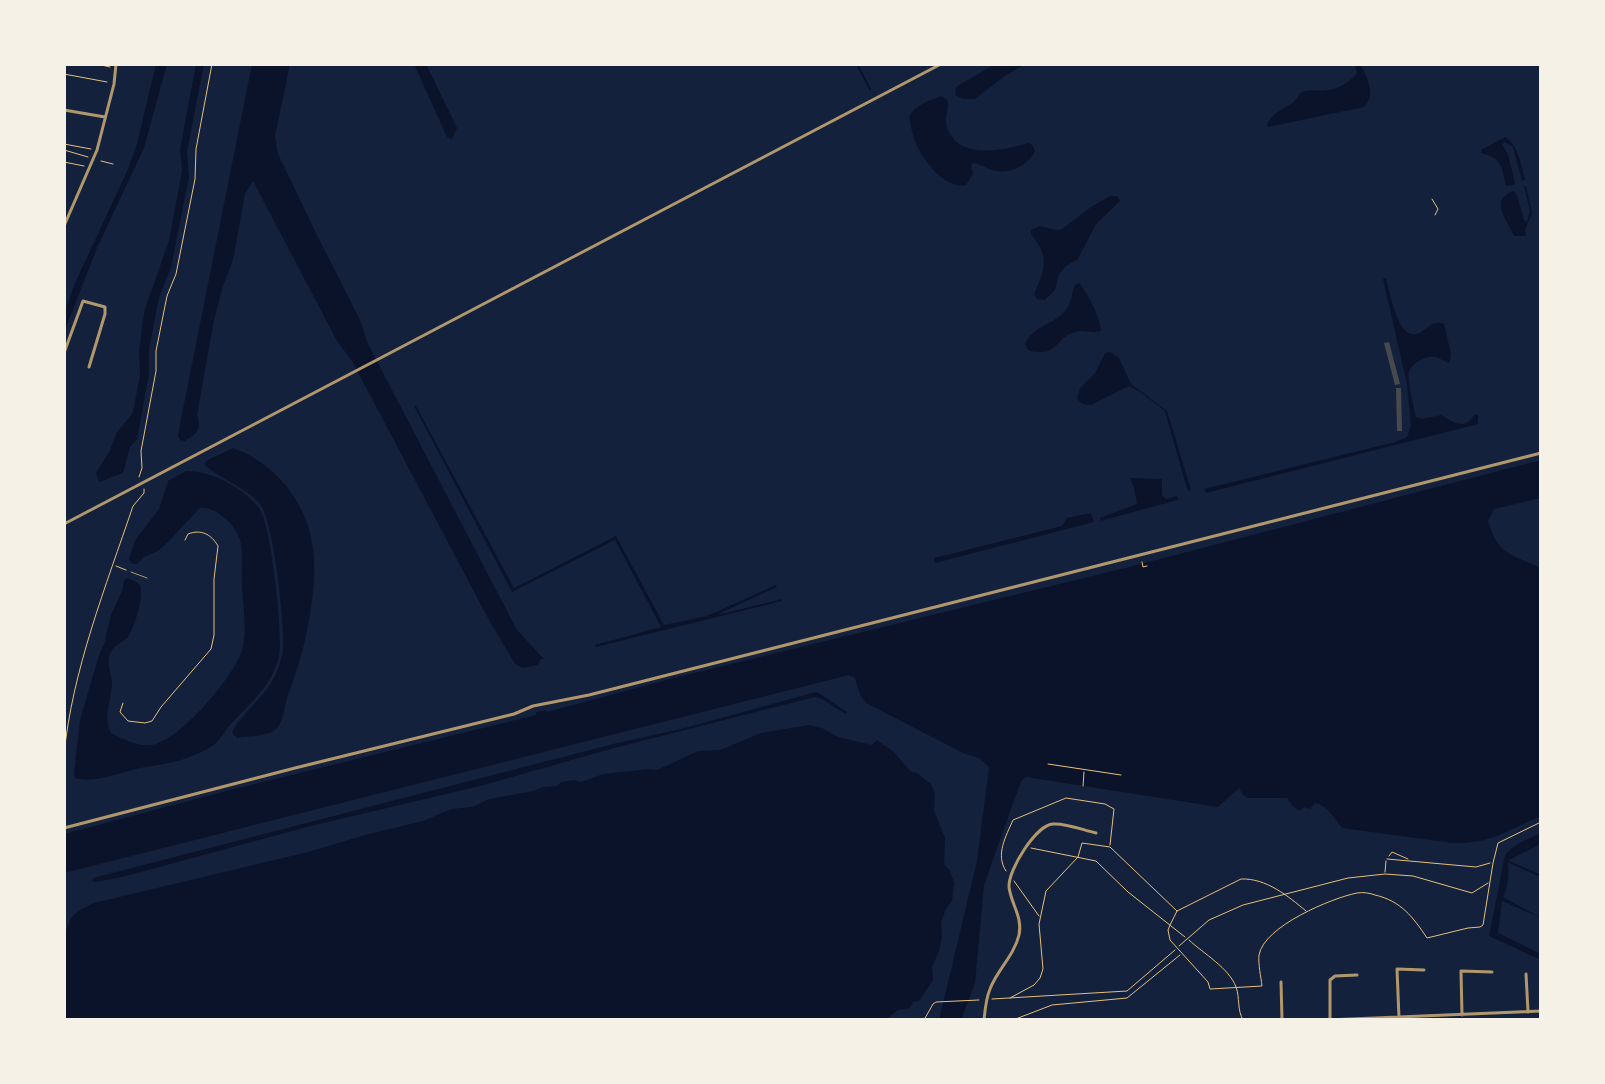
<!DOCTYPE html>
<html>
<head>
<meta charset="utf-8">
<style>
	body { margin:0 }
	#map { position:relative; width:1605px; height:1084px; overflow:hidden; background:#14213d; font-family:Merriweather,serif }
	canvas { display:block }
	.frame { position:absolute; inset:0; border:66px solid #f6f1e7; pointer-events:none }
</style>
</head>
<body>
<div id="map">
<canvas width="1605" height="1084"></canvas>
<div class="frame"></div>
</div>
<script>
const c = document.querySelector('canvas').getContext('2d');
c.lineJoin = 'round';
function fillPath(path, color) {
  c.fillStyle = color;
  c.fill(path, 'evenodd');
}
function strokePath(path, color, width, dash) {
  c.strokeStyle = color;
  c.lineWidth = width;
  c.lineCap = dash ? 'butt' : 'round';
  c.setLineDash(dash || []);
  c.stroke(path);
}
fillPath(new Path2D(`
	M156 64H167L144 148 97 248 64 332V313L76 281 128 169 137 144Z
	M196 64H204L187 152 189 177 171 267 159 298 149 349V374L137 439 130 447 123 473 99 482 96 473 109 452 117 432 132 414 134 407 140 374 139 353 142 326 145 309 169 241 182 171 180 149Z
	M252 64H290L275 136 278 154 316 233 361 322 367 342 517 630 544 659H541L538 665 523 668 515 664 489 620 352 361 337 341 253 181 245 194 233 260 223 286 214 320 197 415C202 429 198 433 185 441L180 440 178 436 181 419Z
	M414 64H426L457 128 452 139 448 138 446 135Z
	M995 64H1026L1006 75 975 99H963L955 95 956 87Z
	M1355 64H1360C1367 78 1377 94 1364 107L1268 127 1267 125C1274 107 1294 109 1300 93 1310 88 1317 92 1327 90 1339 89 1350 82 1357 73Z
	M942 96 948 101C949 110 944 118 947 127 958 161 1004 150 1029 143L1033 146 1035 151C1029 164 1012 174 997 171 988 170 981 164 973 163L971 166 973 174 966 185C946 189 926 164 918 148 913 139 911 126 909 116 916 105 929 100 942 96Z
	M1505 137C1519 146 1521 165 1525 180L1522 181 1513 147 1505 142 1502 144 1508 154 1515 183 1514 185 1506 186C1501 166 1503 159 1481 153V150Z
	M1524 186H1526L1532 213 1525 230 1526 236H1514C1509 222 1487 200 1514 191L1517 195 1524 220 1527 222 1530 211Z
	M1110 196H1117L1120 201 1096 224 1078 259 1066 266 1059 274 1055 290 1045 300 1037 299 1034 294C1045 269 1050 257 1031 234V230L1040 226 1056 230 1062 229 1091 207Z
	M1386 278C1390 292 1398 346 1421 332 1430 326 1433 320 1444 324L1451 354 1450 361 1448 363C1447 362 1437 357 1436 357 1427 355 1411 363 1409 372 1407 379 1414 409 1416 417L1422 419 1441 415C1453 421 1464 432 1474 415L1478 414V424L1206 493 1204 489 1395 442 1407 437 1411 426 1407 384 1383 279Z
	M1079 283C1089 295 1099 315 1101 331 1092 334 1084 329 1075 332 1055 337 1058 359 1028 350L1025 344C1032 326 1054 325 1066 310 1071 303 1072 293 1075 285Z
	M1110 352 1119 358 1131 384 1167 411 1191 490 1188 491 1185 482 1165 411 1140 392 1129 386 1091 405C1085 406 1080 403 1077 398L1080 388 1095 373 1105 353Z
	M414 406H416L514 588 616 536 664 625 707 616 776 585 777 587 720 613 721 614 782 599V601L596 647 595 645 661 627 615 540 512 592Z
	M233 448C273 462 305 500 312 542 320 584 305 653 289 692 285 702 284 718 278 727 271 737 248 736 237 738L232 733 234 728C247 709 266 695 276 674 279 666 282 658 283 650 285 626 274 522 260 504 245 486 220 480 204 464L206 461Z
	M1541 460V498L1494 509 1488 521C1498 552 1505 552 1534 565H1537L1536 566 1541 569V816L1497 836 1481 841 1466 843H1452L1342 828C1335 819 1327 805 1315 803L1310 809 1304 807 1300 811 1293 806 1287 798H1248L1243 795 1239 788 1218 807 1026 777 1021 781 984 885 975 983 961 1020H939L977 861 989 767 979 758 963 753 866 703 860 695 855 678 849 675 64 873V834L230 790 536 715V712L546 710 547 712 674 678 1129 567Z
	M186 471C210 470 244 488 259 508 271 523 281 623 280 645 280 654 278 661 275 669 265 692 246 707 230 725 225 731 221 739 215 744 210 748 204 751 199 753 181 762 159 765 140 768 121 772 95 784 75 778L74 773 80 720 99 655 105 642 106 635 111 615 122 591 124 580 128 578C130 579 137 582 139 584 146 592 134 629 128 637 122 644 114 644 110 654 106 665 112 673 112 684 111 700 103 719 111 733 123 739 138 747 152 745 179 741 235 676 242 650 248 628 242 605 242 583 241 569 244 553 240 540 236 525 215 506 200 508L165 545 158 551 144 557 137 564H132L129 559 136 539 159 509 168 481Z
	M1130 478 1162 479V495L1166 499 1177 496 1178 500 1100 521V518L1137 504 1134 488Z
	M1091 513 1094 522 935 563 934 558 1062 526 1067 518Z
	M816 692C828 697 836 706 847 712V714C837 710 824 698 815 697L614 748 484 785 311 826 122 877 96 882 92 881 93 878 617 743 681 729Z
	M809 725 822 728 838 737 872 745 877 740 894 752 910 771 917 773 931 784 935 793 934 810 945 838 944 864 950 871 954 883 952 901 946 909 941 922 942 937 939 951 932 967 933 980 919 1001 913 1002 910 1008 898 1010 885 1020H64C64 997 59 934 72 917 78 910 87 906 94 903L308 852 365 835 423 821 451 809 472 807 489 799 533 791 543 787 557 786 561 782 574 780 581 782 603 774 649 769 657 770 698 751 720 750 761 733Z
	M1541 833V844L1507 861C1510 871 1508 888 1503 897L1541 918 1502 901 1498 933 1541 954V960L1489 936 1505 855C1513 844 1528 839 1541 833Z`), '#0b132b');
strokePath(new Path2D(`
	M857 64 870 89
	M1507 861 1541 876`), '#0b132b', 2);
fillPath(new Path2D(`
	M1389 342 1400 384 1395 385 1384 343Z
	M1396 388H1401L1402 431H1397Z`), '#48494c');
strokePath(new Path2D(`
	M97 64 110 67
	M64 74 107 82
	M64 144 91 149
	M64 150 88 157
	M101 161 113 164
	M64 162 84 166
	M1432 199 1438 209 1435 215
	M139 477 142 468 141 451 156 371V351L167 296 176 274 195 179 196 149 212 64
	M1142 562 1143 567 1147 566
	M116 566 126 570
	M123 703 120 712 128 721 145 723 152 721 161 707 211 649 214 635V579L218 546C211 534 201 529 188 534L185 540
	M64 755C72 671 106 586 133 506L144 493V489
	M1048 764 1121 775
	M1083 786 1084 772
	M1031 848 1096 861 1128 892 1185 937
	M1389 856 1392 852 1408 859
	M1387 859 1476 867 1490 863
	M1006 871C995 855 1006 836 1013 820L1066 798 1105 804 1114 809 1110 845
	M1385 872 1386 861
	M1014 881 1039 916
	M1306 911C1288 896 1266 878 1241 879L1177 911 1170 925 1168 930 1170 940 1208 982 1210 989 1262 986C1261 977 1258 964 1259 955 1264 926 1332 898 1357 893 1363 892 1370 893 1375 895 1401 901 1413 917 1427 938L1468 928 1480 927 1483 925 1493 863 1498 843 1541 822
	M1189 940C1204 954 1229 968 1236 987 1240 998 1237 1010 1243 1020
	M1179 946 1209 920 1243 905 1348 878 1385 874 1413 876 1472 893 1488 883
	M1010 998 1034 985 1040 978 1043 969 1039 924 1046 891 1078 857 1082 843 1110 847 1177 911
	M992 999 1127 991 1175 950
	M924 1020 933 1004 936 1002 979 1000
	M1013 1020 1052 1005 1127 998 1180 955`), '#e5c07b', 1);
strokePath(new Path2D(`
	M131 572 147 578`), '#b1986c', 1);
strokePath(new Path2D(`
	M64 110 105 117
	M64 226 97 150 114 84 116 64
	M64 353 83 301 105 307V314L89 367
	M1526 974 1528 1012
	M1281 982 1282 1020
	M1462 1015 1461 971 1492 972
	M1399 1018 1397 969 1424 970
	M984 1020C985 1010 986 998 990 989 997 970 1014 956 1019 935 1023 917 1011 904 1009 887 1008 870 1036 825 1053 824 1066 823 1083 830 1096 833
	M1327 1020 1541 1011
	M1330 1020V980L1335 976 1357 975`), '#b1986c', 3);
strokePath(new Path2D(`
	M64 524 941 64
	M64 828 295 768 514 714 533 706 589 695 1541 453`), '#b1986c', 3);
</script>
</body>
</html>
